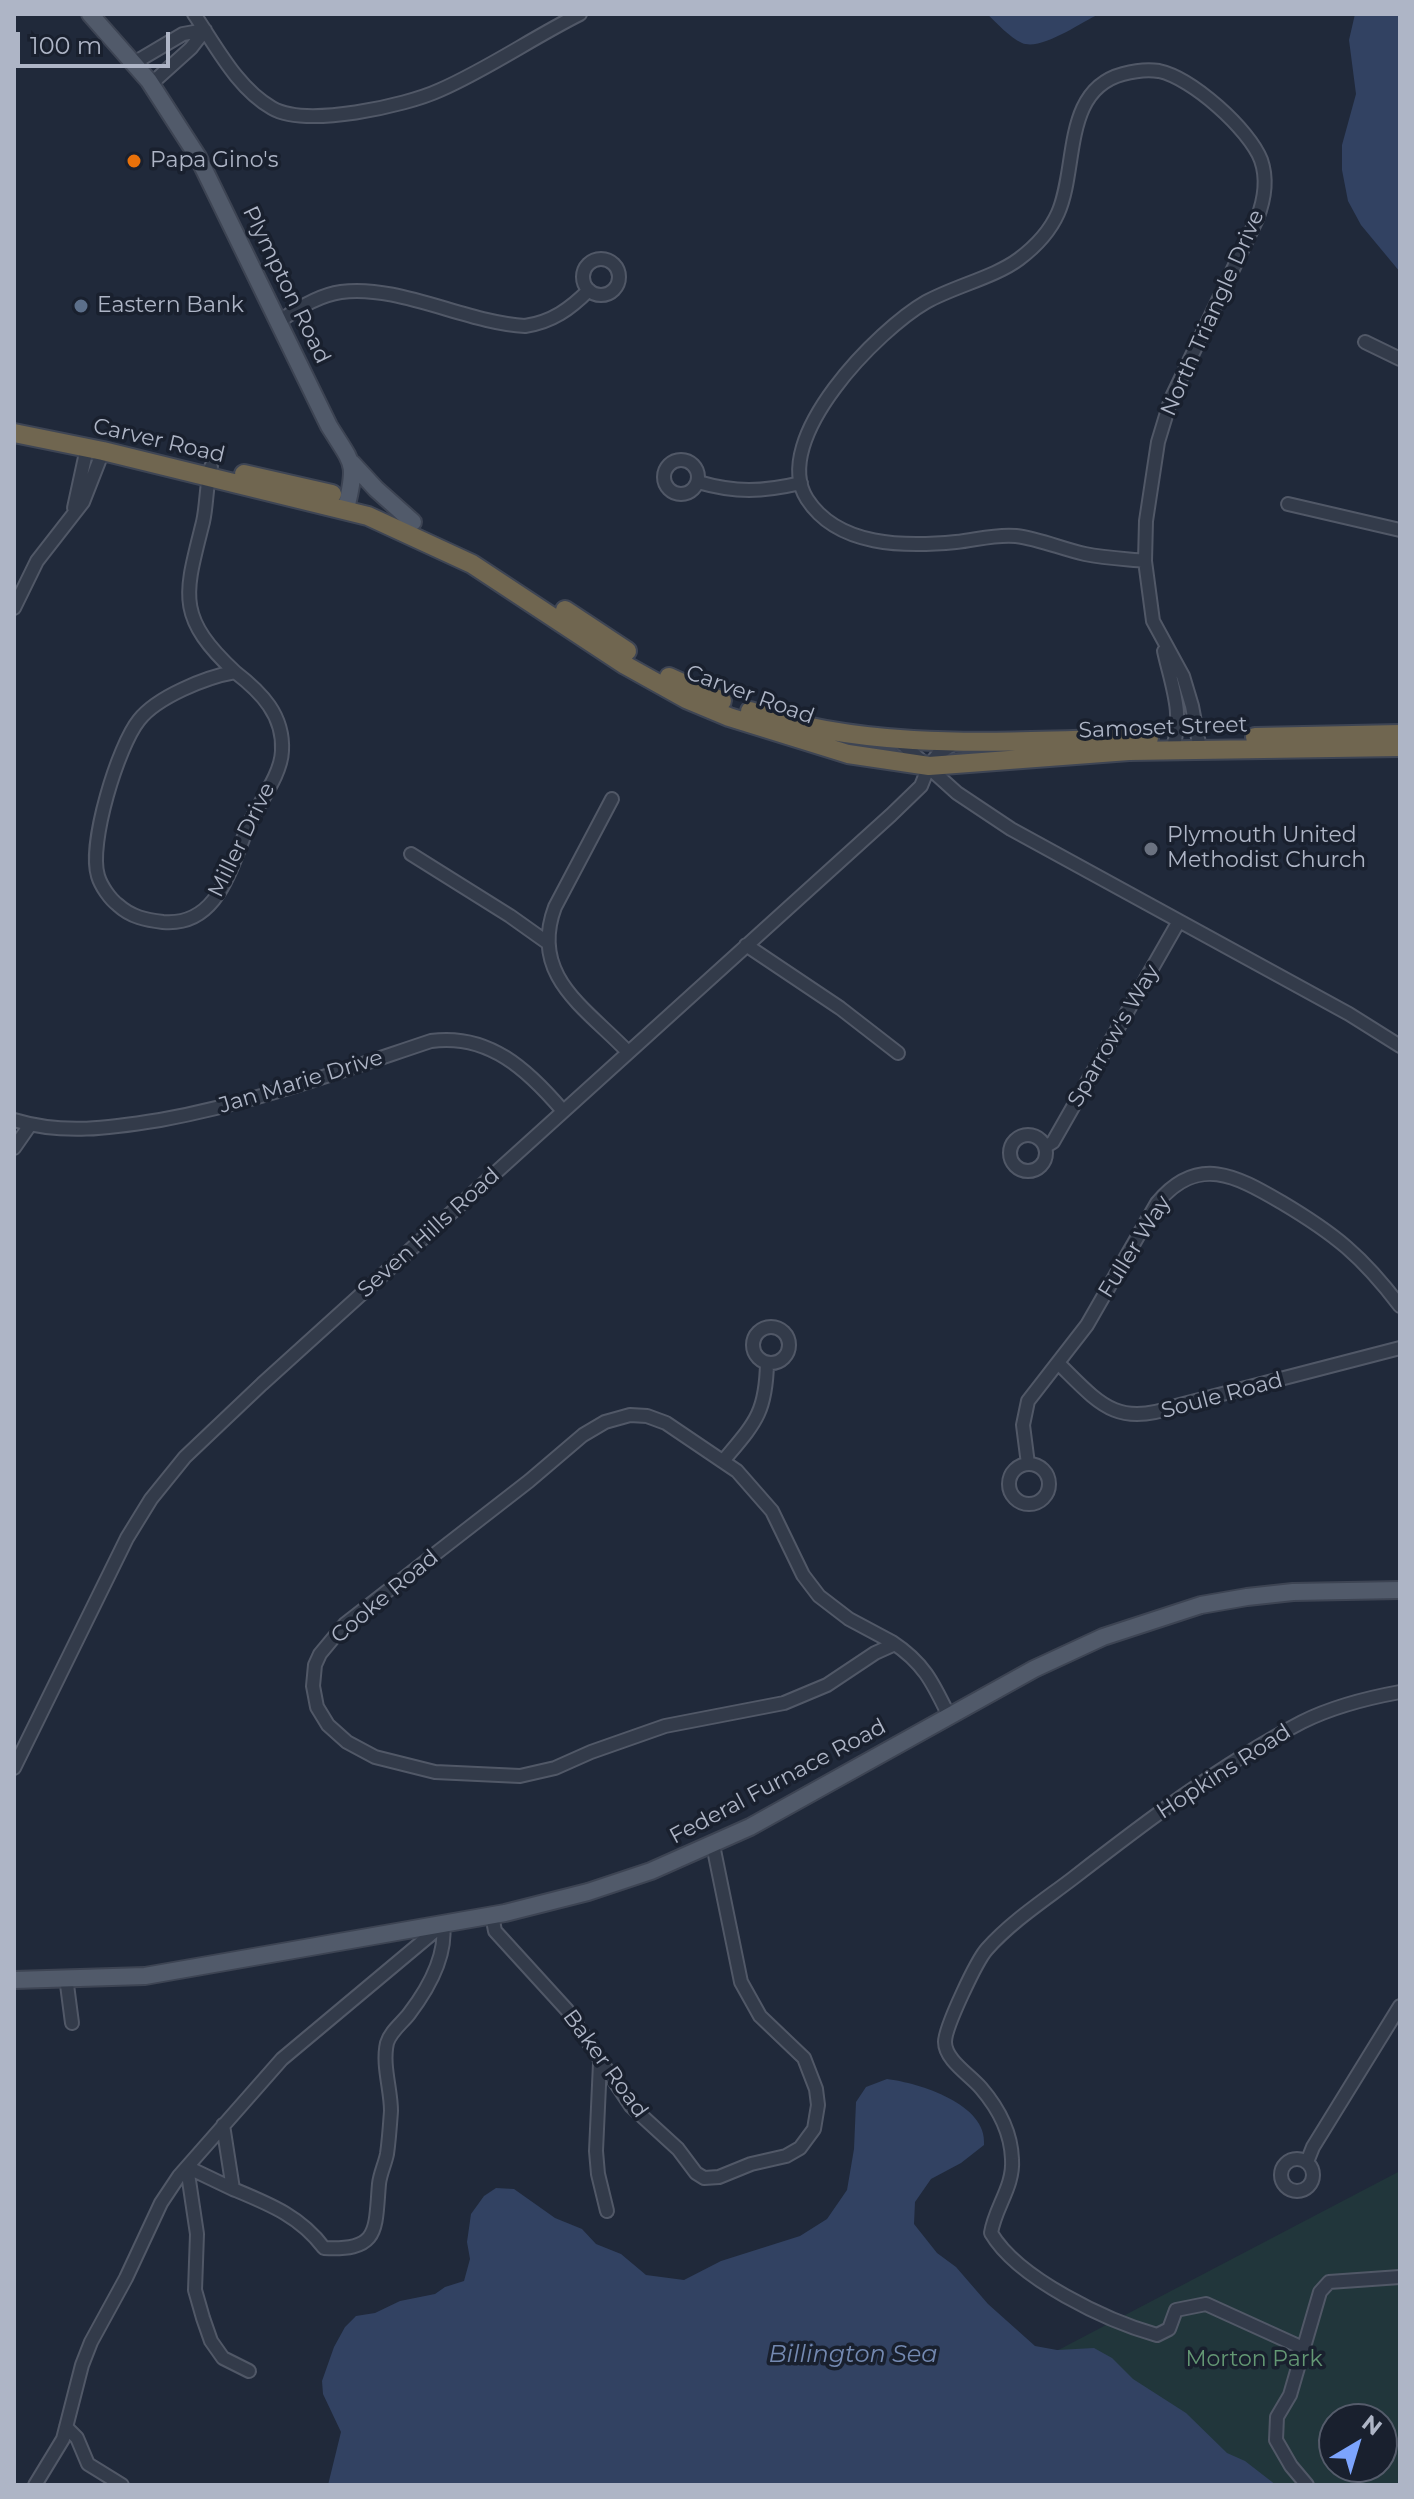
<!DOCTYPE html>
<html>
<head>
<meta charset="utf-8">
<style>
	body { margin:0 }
	#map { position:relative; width:1414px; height:2499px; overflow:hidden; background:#20293a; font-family:Montserrat,sans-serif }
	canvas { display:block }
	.frame { position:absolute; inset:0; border:16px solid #aeb5c6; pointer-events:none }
	.north { position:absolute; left:1318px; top:2403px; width:80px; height:80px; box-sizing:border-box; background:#19202e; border:2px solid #555c6b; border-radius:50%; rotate:38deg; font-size:22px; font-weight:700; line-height:32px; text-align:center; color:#aeb5c6 }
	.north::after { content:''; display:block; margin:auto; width:28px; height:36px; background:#7ca4fd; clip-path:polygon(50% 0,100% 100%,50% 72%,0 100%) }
	.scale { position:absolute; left:16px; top:32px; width:154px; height:36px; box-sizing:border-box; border:4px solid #aeb5c6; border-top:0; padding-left:10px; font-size:24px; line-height:28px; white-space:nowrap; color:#aeb5c6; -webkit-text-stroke:6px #19202e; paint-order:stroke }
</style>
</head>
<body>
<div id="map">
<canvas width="1414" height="2499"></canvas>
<div class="frame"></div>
<div class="north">N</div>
<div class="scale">100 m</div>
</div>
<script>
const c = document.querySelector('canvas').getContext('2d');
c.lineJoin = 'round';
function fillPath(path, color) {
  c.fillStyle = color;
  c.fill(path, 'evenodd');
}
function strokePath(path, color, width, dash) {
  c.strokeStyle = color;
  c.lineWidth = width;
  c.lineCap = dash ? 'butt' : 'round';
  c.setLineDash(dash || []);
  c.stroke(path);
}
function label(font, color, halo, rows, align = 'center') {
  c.font = font + ' Montserrat,sans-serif';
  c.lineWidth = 7;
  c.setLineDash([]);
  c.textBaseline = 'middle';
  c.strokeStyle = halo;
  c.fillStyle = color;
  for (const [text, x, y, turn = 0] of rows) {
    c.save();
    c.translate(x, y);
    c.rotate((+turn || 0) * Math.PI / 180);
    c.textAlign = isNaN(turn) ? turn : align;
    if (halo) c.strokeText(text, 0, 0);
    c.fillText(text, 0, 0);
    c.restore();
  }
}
fillPath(new Path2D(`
	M1400 2171V2485H1247L1045 2357ZM1334 2419H1382V2467H1334Z`), '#21363b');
fillPath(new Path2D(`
	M987 14H1099C1080 23 1041 51 1022 43 1009 37 997 23 987 14Z
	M1355 14H1400V272L1361 225 1348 201 1342 170V145L1356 94 1349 40Z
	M887 2079C919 2083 988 2104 984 2145L961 2163 931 2179 915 2202 914 2224 937 2253 956 2267 988 2304 1035 2346 1057 2350 1094 2348 1112 2358 1133 2379 1186 2413 1227 2453 1245 2461 1276 2485H328L341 2432 323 2394 322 2381 334 2347 345 2327 356 2316 375 2313 400 2301 435 2294 445 2287 464 2281 470 2259 467 2242 471 2214 484 2196 496 2188 514 2189 555 2218 582 2229 596 2244 621 2254 646 2275 684 2280 721 2261 800 2236 827 2219 847 2190 854 2149 856 2102 866 2087Z`), '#324262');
const minor = new Path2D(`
	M194 14C216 46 237 88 272 108 306 128 405 106 440 90 488 69 532 38 580 14
	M134 63 183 34 205 30
	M151 84 191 48 205 30
	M583 277a18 18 0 1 1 36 0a18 18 0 1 1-36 0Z
	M280 321C298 308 319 295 341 292 398 284 467 323 525 326 552 322 570 309 589 290
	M1365 342 1400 359
	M664 477a17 17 0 1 1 34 0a17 17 0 1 1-34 0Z
	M211 467C206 485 207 504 203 522 185 594 175 616 235 672 206 677 157 697 139 720 118 746 88 844 98 876 101 886 110 899 118 905 131 917 146 920 163 922 220 927 231 864 250 822 260 801 281 775 282 751 284 715 261 692 235 672
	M698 482C736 493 762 492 801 483
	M1288 504 1400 530
	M74 508 87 448
	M1145 561C1126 559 1105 558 1085 554 1062 549 1040 539 1016 536 995 534 976 540 956 542 905 547 838 547 807 499 769 439 879 329 926 302 955 286 995 277 1019 259 1035 247 1050 231 1058 213 1078 168 1062 90 1123 74 1134 71 1147 69 1159 71 1192 78 1249 129 1261 160 1268 180 1264 201 1257 219L1171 399 1158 442 1146 521 1145 561 1153 621 1183 676 1192 706 1200 749
	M14 608 37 561 83 502 103 451
	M1164 651C1171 683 1185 717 1172 749
	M897 739 957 793 1011 829 1349 1014 1400 1046
	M612 799 555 907C529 976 586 1008 628 1052
	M411 854 510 916 548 943
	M746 945 840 1008 898 1053
	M14 1120C63 1135 110 1128 160 1120 254 1103 341 1071 431 1041 489 1033 528 1070 563 1111
	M1010 1153a18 18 0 1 1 36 0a18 18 0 1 1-36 0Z
	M1045 1147 1053 1142 1179 921
	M14 1148 30 1125
	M753 1345a18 18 0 1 1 36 0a18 18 0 1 1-36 0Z
	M1058 1363C1099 1403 1116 1428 1176 1406L1400 1348
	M724 1460C755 1423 766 1413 767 1363
	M1009 1484a20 20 0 1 1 40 0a20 20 0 1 1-40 0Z
	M1028 1464 1023 1425 1028 1401 1087 1325 1157 1203C1198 1154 1236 1176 1281 1202 1335 1234 1362 1256 1400 1306
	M895 1644 875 1653 827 1685 784 1703 665 1726 591 1752 555 1768 520 1776 435 1772 375 1757 347 1742 328 1725 317 1707 313 1686 315 1665 320 1654 345 1624 529 1481 583 1435 605 1422 630 1415 647 1416 666 1423 737 1471 772 1511 803 1575 819 1596 849 1619 892 1642C924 1663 933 1683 949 1716
	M14 1768 127 1538 151 1499 185 1457 262 1384 891 815 921 786 929 766 938 754 955 743
	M492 1915 495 1931 567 2010 631 2106 678 2149 696 2173 704 2178 719 2177 751 2164 786 2156 800 2148 814 2129 818 2105 816 2089 804 2058 760 2016 741 1982 713 1845
	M66 1977 72 2023
	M600 2063 596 2151 598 2174 607 2211
	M223 2125 233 2189C269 2204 300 2216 324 2248 380 2251 375 2230 379 2184 380 2174 385 2164 387 2154 389 2140 390 2125 391 2111 391 2089 382 2065 387 2043 390 2032 402 2023 409 2014 428 1989 447 1956 443 1924
	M1281 2175a16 16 0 1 1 32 0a16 16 0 1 1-32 0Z
	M1307 2162 1313 2147 1400 2006
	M233 2189 187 2167 197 2234 195 2290 203 2318 211 2341 223 2358 249 2371
	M1305 2349 1206 2304 1176 2310 1169 2329 1157 2335C1107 2321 1018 2279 991 2233 995 2207 1014 2187 1012 2159 1011 2132 999 2109 981 2088 970 2075 945 2060 945 2042 945 2027 977 1960 987 1949 1011 1922 1043 1901 1072 1879 1144 1823 1220 1765 1302 1722 1332 1707 1367 1698 1400 1692
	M66 2427 77 2438 88 2464 122 2485
	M35 2485 63 2439 82 2365 91 2342 126 2278 161 2203 179 2176 282 2059 441 1926
	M1307 2485 1291 2466 1276 2440 1277 2417 1290 2395 1320 2292 1329 2282 1400 2277`);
const major = new Path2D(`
	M90 14 149 81 198 157 329 426C354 466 357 462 346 509
	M352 463 376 489 413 522
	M14 1980 145 1976 505 1913 588 1892 651 1871 750 1827 1034 1669 1103 1637 1201 1605 1247 1597 1293 1592 1400 1590`);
const highway = new Path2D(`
	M14 433 103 451 368 516 472 564 625 665 686 699 729 717 848 754 929 766 1129 751 1400 747
	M244 474 332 494
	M565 610 627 651
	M669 677 722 701
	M750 711C879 754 1016 740 1149 738
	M1255 737 1400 734`);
strokePath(minor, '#515867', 16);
strokePath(major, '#3d4453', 20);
strokePath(highway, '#3e4554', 22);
strokePath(minor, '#333b4a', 12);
strokePath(major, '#515a6a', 16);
strokePath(highway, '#706650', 18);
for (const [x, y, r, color] of [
	[134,161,8,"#e8710a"],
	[81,306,8,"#5c6f8a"],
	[1151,849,8,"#6b7280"]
]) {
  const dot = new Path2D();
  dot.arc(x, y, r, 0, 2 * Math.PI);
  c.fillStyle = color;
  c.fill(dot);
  strokePath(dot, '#19202e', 3);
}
label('22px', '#aeb5c6', '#19202e', [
	["Papa Gino's",150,161],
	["Eastern Bank",97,306],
	["Plymouth United",1167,836],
	["Methodist Church",1167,861]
], 'left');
label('22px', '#aeb5c6', '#19202e', [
	["Plympton Road",286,285,64],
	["North Triangle Drive",1213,313,-66],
	["Carver Road",159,441,13],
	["Carver Road",750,695,20],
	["Samoset Street",1163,728,-2],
	["Miller Drive",242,840,-64],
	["Sparrow's Way",1114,1036,-60],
	["Jan Marie Drive",301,1082,-17],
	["Seven Hills Road",429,1233,-42],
	["Fuller Way",1135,1247,-58],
	["Soule Road",1222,1396,-15],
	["Cooke Road",385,1597,-40],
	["Hopkins Road",1224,1772,-33],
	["Federal Furnace Road",778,1782,-28],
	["Baker Road",605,2064,54]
]);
label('22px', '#649874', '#19202e', [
	["Morton Park",1254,2360]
]);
label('italic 24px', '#7489b1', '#19202e', [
	["Billington Sea",853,2355]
]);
</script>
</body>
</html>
